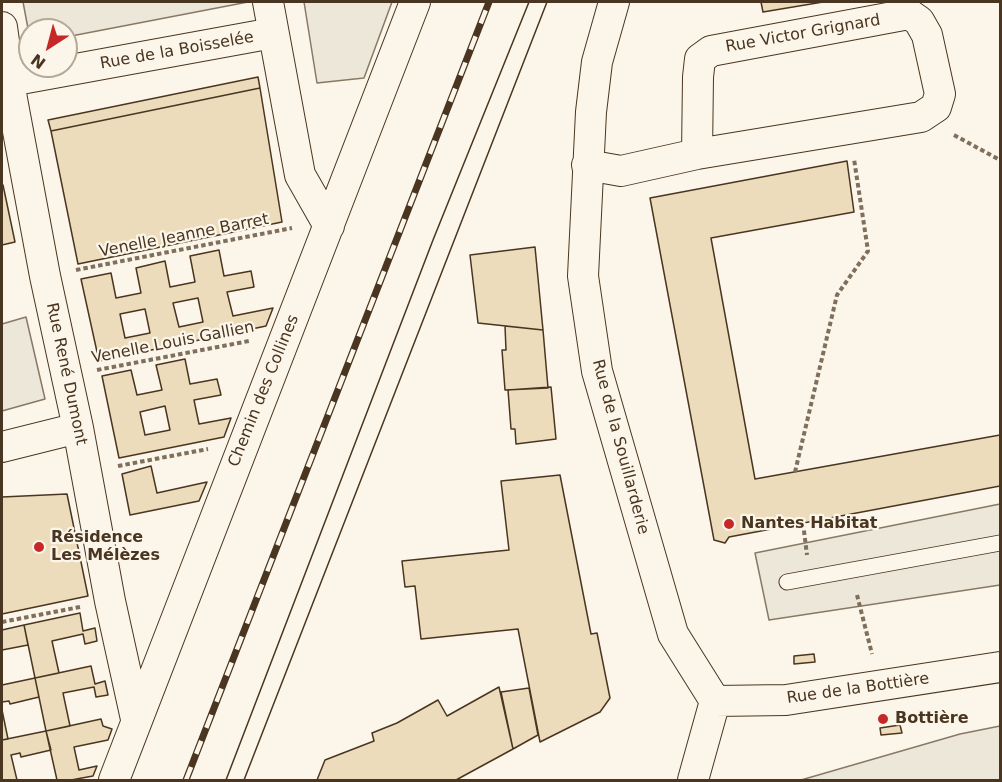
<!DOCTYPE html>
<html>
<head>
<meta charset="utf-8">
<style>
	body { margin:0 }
	#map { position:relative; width:1002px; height:782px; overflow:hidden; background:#fbf6e9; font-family:"DejaVu Sans",sans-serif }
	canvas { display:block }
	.frame { position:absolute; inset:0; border:3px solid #4a3520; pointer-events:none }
	.north { position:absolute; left:18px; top:18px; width:60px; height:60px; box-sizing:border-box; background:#fbf6e9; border:2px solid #b4a999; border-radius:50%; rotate:216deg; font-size:16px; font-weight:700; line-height:24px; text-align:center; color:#4a3520 }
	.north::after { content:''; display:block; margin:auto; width:21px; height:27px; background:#c62828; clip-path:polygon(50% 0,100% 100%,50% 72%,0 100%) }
</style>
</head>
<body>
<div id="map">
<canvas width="1002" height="782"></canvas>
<div class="frame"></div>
<div class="north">N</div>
</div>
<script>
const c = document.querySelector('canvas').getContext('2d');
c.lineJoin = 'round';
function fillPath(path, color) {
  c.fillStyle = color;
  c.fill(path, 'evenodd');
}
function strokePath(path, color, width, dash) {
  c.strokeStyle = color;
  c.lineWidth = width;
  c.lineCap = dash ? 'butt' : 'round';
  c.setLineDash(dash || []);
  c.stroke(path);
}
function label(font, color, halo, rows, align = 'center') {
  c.font = font + ' "DejaVu Sans",sans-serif';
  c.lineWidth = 4.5;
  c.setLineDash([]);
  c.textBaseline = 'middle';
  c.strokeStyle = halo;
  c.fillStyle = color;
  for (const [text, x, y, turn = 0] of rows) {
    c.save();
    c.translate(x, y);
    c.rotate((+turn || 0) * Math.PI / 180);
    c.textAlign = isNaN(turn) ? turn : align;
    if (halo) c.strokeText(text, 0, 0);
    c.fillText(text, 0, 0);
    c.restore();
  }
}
const parking = new Path2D(`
	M23 2H248L66 37V30H30V39Z
	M304 2H392L364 78 317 83Z
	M26 317 45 399 2 411V324Z
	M1000 504V585L769 620 755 553Z
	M1000 726V780H801L960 734Z`);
fillPath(parking, '#ede7d9');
strokePath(parking, '#887966', 1.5);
const building = new Path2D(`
	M761 2H823L763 12Z
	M258 77 260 88 51 131 48 120Z
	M260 88 282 222 78 264 51 131Z
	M847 161 854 212 711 238 755 479 1000 435V486L729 537 725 543 714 540 650 198Z
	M3 185 15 242 2 245V186Z
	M535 247 543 330 478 323 470 255Z
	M219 250 224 276 251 271 254 287 227 292 233 316 273 308 266 326 99 361 81 279 111 273 116 298 141 293 136 268 165 261 170 287 195 282 190 256ZM198 298 203 322 179 327 173 303ZM145 309 150 333 125 338 120 314Z
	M505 326 543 330 548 388 505 390 502 350H506Z
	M185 359 190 384 217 379 221 395 194 400 199 424 231 418 224 437 119 458 102 376 131 370 137 395 162 390 156 365ZM165 406 170 430 145 435 140 412Z
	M551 387 556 439 516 444 515 429H511L508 390Z
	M151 466 157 493 207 482 199 501 130 515 122 474Z
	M560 475 591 634 597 633 610 698 600 712 540 742 518 629 421 639 415 586 405 587 402 561 509 550 501 481Z
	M67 494 88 596 2 614V497Z
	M80 613 83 631 95 628 97 641 85 644 83 634 52 641 59 673 35 678 24 625Z
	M24 625 28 645 2 650V630Z
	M814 654 815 662 794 664V656Z
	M91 666 95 684 105 681 108 695 96 697 94 687 63 693 70 726 46 731 35 678Z
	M35 678 39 697 10 704 9 701 2 702V685Z
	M499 687 513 749 456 780H317L325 760 374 741 372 733 397 723 438 700 447 716Z
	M529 688 538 735 513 749 501 692Z
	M2 710 8 739 2 740Z
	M101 719 103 726 112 729 108 740 74 747 79 770 97 766 93 776 71 780H57L46 731Z
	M900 725 902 733 881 735 880 728Z
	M46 731 51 750 21 757 20 753 11 755 17 780H2V740Z`);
fillPath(building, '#ecdcbc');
strokePath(building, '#4a3520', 1.5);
const lane = new Path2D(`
	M787 582 1000 543`);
const street = new Path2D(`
	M268 2 300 175 329 226
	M614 2 597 62 591 112 583 276 597 371 673 634 715 701
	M2 27 12 99 45 276 78 428 110 601 136 719
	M10 81 273 33
	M587 165 621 171 697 154 921 117 936 107 940 94 927 35 919 21 909 14 711 51 700 59 698 77 697 154
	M2 447 78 428
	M715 701 786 700 1000 667
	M114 780 415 2
	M693 780 715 701`);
strokePath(lane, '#4a3520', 17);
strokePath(street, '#4a3520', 32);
strokePath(new Path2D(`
	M954 135 1000 160
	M76 270 292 228
	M97 370 249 341
	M118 466 208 449
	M795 472 837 295 868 251 854 159
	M803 523 807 555
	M857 595 872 654
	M2 622 80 607`), '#7f6f5c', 4, [4.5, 3]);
strokePath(lane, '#fbf6e9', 15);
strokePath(street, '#fbf6e9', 30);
strokePath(new Path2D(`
	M226 780 433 240 529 2
	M244 780 547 2`), '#4a3520', 1.5);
const rail = new Path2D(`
	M186 780 489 2`);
strokePath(rail, '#4a3520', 7);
strokePath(rail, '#fbf6e9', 4.5, [14]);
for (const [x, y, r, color] of [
	[729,524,6,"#c62828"],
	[39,547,6,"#c62828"],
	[883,719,6,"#c62828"]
]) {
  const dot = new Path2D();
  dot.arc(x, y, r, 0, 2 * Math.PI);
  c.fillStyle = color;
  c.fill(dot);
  strokePath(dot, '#fbf6e9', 2);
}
label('16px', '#4a3520', '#fbf6e9', [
	["Rue Victor Grignard",803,34,-10],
	["Rue de la Boisselée",177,51,-10],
	["Venelle Jeanne Barret",184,236,-11],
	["Venelle Louis Gallien",173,343,-11],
	["Rue René Dumont",66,374,78],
	["Chemin des Collines",264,391,-68],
	["Rue de la Souillarderie",620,447,75],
	["Rue de la Bottière",858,689,-8]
]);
label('bold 16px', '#4a3520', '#fbf6e9', [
	["Nantes Habitat",741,524],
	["Résidence",51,538],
	["Les Mélèzes",51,556],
	["Bottière",895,719]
], 'left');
</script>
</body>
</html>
